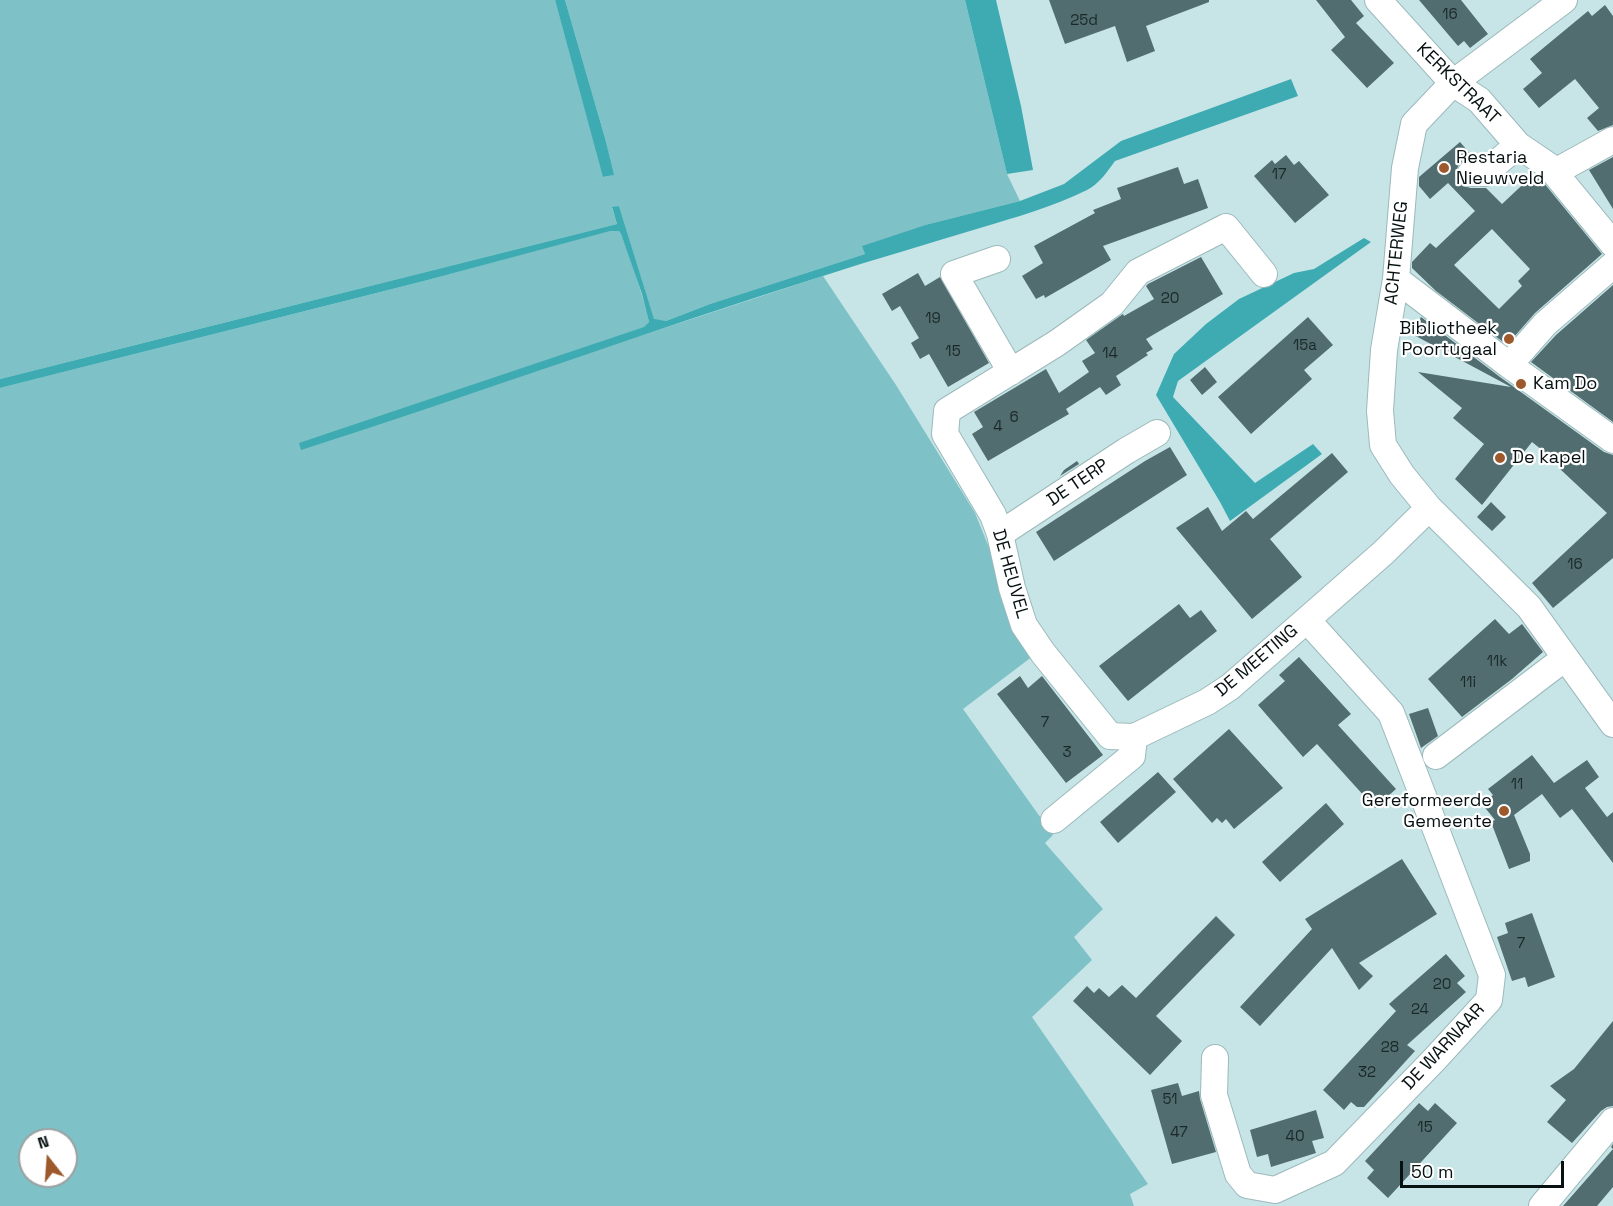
<!DOCTYPE html>
<html>
<head>
<meta charset="utf-8">
<style>
	body { margin:0 }
	#map { position:relative; width:1613px; height:1206px; overflow:hidden; background:#c7e5e7; font-family:"Space Grotesk",sans-serif }
	canvas { display:block }
	.north { position:absolute; left:18px; top:1128px; width:60px; height:60px; box-sizing:border-box; background:#fff; border:2px solid #9ca0a0; border-radius:50%; rotate:343deg; font-size:16px; font-weight:700; line-height:24px; text-align:center; color:#071112 }
	.north::after { content:''; display:block; margin:auto; width:21px; height:27px; background:#9d592b; clip-path:polygon(50% 0,100% 100%,50% 72%,0 100%) }
	.scale { position:absolute; left:1400px; top:1161px; width:164px; height:27px; box-sizing:border-box; border:3px solid #071112; border-top:0; padding-left:8px; font-size:18px; line-height:21px; white-space:nowrap; color:#071112; -webkit-text-stroke:4px #fff; paint-order:stroke }
</style>
</head>
<body>
<div id="map">
<canvas width="1613" height="1206"></canvas>
<div class="north">N</div>
<div class="scale">50 m</div>
</div>
<script>
const c = document.querySelector('canvas').getContext('2d');
c.lineJoin = 'round';
function fillPath(path, color) {
  c.fillStyle = color;
  c.fill(path, 'evenodd');
}
function strokePath(path, color, width, dash) {
  c.strokeStyle = color;
  c.lineWidth = width;
  c.lineCap = dash ? 'butt' : 'round';
  c.setLineDash(dash || []);
  c.stroke(path);
}
function label(font, color, halo, rows, align = 'center') {
  c.font = font + ' "Space Grotesk",sans-serif';
  c.lineWidth = 4.5;
  c.setLineDash([]);
  c.textBaseline = 'middle';
  c.strokeStyle = halo;
  c.fillStyle = color;
  for (const [text, x, y, turn = 0] of rows) {
    c.save();
    c.translate(x, y);
    c.rotate((+turn || 0) * Math.PI / 180);
    c.textAlign = isNaN(turn) ? turn : align;
    if (halo) c.strokeText(text, 0, 0);
    c.fillText(text, 0, 0);
    c.restore();
  }
}
fillPath(new Path2D(`
	M0 0H555L604 177 613 175 605 138 565 0H965L1007 174 1020 201 925 225 863 246 865 254 710 304 666 321 654 320 619 206 612 208 617 224 0 379Z
	M610 230 619 231 621 234C632 263 642 292 649 322L645 327 299 444 649 333 823 276 896 385 975 513 1033 656 963 709 1053 835 1045 843 1103 909 1074 937 1092 960 1032 1017 1148 1184 1130 1194 1134 1206H0V388L424 281ZM30 1140H66V1176H30Z`), '#7ec1c6');
fillPath(new Path2D(`
	M555 0H565L605 138 614 175 603 177Z
	M965 0H996L1021 106 1033 170 1007 174Z
	M1291 79 1298 96 1115 161C1107 172 1099 184 1087 190 1053 207 1016 217 980 228 928 244 875 259 823 276 648 331 476 394 301 450L299 443 644 327 649 322 642 294 621 234 619 231H610L424 281 0 388V379L617 224 612 207 619 206 654 319 666 321 710 304 865 254 862 246 925 225 1020 201 1064 184 1121 141Z
	M1364 238 1371 242 1178 381 1173 397 1255 483 1313 444 1322 454 1230 521 1220 502 1156 395 1174 354 1206 324 1239 299 1294 273 1314 269Z`), '#3eabb3');
fillPath(new Path2D(`
	M1049 0H1209V2L1146 26 1155 51 1127 62 1115 26 1065 44Z
	M1316 0H1351L1364 16 1356 23 1394 63 1367 88 1331 50 1345 37Z
	M1419 0H1461L1488 34 1470 48 1464 41 1458 46Z
	M1605 5 1613 16V125L1598 131 1587 118 1599 108 1575 79 1539 108 1523 89 1542 73 1530 59 1588 11 1592 16Z
	M1460 142 1474 158 1464 160 1458 166 1456 174 1458 181 1463 186 1471 188H1486L1502 204 1534 174 1539 177 1602 254 1535 313 1507 345 1436 291 1412 268V262L1430 243 1436 248 1475 211 1448 183 1430 199 1419 186V177ZM1492 229 1530 269 1518 281 1522 286 1499 309 1454 265Z
	M1286 155 1294 165 1299 161 1329 195 1295 223 1254 176 1272 160 1275 164Z
	M1613 157V209L1589 170Z
	M1178 167 1184 184 1198 179 1208 208 1103 246 1111 260 1045 298 1044 295 1036 299 1022 276 1043 263 1034 246 1095 213 1093 210 1121 199 1117 188Z
	M1201 257 1223 294 1146 339 1153 349 1146 353 1148 355 1116 376 1121 385 1106 395 1100 387 1066 409 1069 414 988 461 972 434 983 427 974 412 1046 369 1059 393 1089 372 1082 361 1095 353 1086 340 1123 314 1124 316 1154 299 1146 286 1148 284Z
	M918 273 925 286 940 277 989 363 948 387 929 354 920 359 911 343 919 338 900 306 892 311 882 294Z
	M1613 285V422L1531 362 1556 335Z
	M1308 317 1333 345 1304 370 1312 379 1251 434 1218 397Z
	M1421 317 1500 377 1604 452 1613 455V558L1553 608 1532 583 1607 513 1560 469 1562 466 1532 442 1482 505 1455 479 1484 444 1453 418 1462 408 1418 372 1511 387 1412 334Z
	M1205 367 1217 382 1202 395 1190 380Z
	M1170 447 1187 475 1054 561 1036 532 1145 461Z
	M1332 453 1348 472 1270 539 1302 577 1252 619 1176 528 1208 507 1222 531 1246 511 1253 519Z
	M1077 461 1079 464 1060 476 1064 470Z
	M1491 502 1506 517 1492 531 1477 517Z
	M1179 604 1190 618 1201 610 1217 631 1128 701 1099 666Z
	M1495 619 1509 634 1522 624 1543 652 1512 679 1462 717 1428 679Z
	M1299 657 1351 714 1338 725 1396 789 1375 808 1317 744 1303 757 1258 705 1285 681 1279 675Z
	M1020 676 1028 688 1042 676 1103 755 1066 783 997 694Z
	M1428 708 1438 736 1421 748 1409 714Z
	M1229 729 1283 788 1234 829 1226 819 1222 823 1217 818 1212 823 1173 779Z
	M1532 755 1554 783 1587 760 1599 777 1585 788 1607 817 1613 812V863L1572 809 1560 818 1542 794 1514 815 1530 854V861L1509 869 1491 822 1495 820 1482 804 1493 795 1488 789Z
	M1158 772 1176 792 1118 843 1100 822Z
	M1326 803 1344 824 1280 882 1262 862Z
	M1402 859 1437 914 1359 963 1373 976 1359 990 1332 948 1260 1026 1240 1007 1312 929 1305 919Z
	M1532 913 1555 977 1528 987 1525 977 1512 981 1497 937 1508 933 1505 923Z
	M1216 916 1235 935 1156 1016 1182 1041 1150 1075 1073 1001 1087 986 1094 993 1099 988 1109 997 1122 985 1136 998Z
	M1446 954 1465 976 1457 983 1466 992 1407 1045 1415 1051 1364 1107H1357L1351 1102 1344 1110 1323 1090 1396 1011 1389 1004Z
	M1613 1021V1106L1607 1107 1601 1111 1572 1143 1547 1122 1566 1100 1550 1086 1574 1069Z
	M1178 1083 1182 1096 1199 1091 1200 1099 1216 1152 1172 1164 1151 1090Z
	M1419 1103 1428 1111 1435 1103 1457 1123 1388 1198 1367 1178 1374 1170 1365 1161Z
	M1316 1110 1324 1138 1312 1141 1316 1153 1271 1167 1268 1154 1257 1157 1250 1130Z
	M1613 1144V1187L1597 1206H1563L1613 1149 1611 1147Z`), '#526d6f');
const street = new Path2D(`
	M1378 0 1453 83 1479 100 1518 145 1549 166 1613 244
	M1564 0 1453 83 1414 124 1405 168 1396 279 1384 350 1380 411 1383 445 1402 475 1429 508 1529 607 1613 724
	M1555 172 1613 140
	M1471 173H1485L1518 145
	M997 259 954 274 1011 372
	M1396 279 1509 365 1613 440
	M1509 365 1545 324 1613 265
	M1000 534 1126 451 1157 433
	M1134 737 1110 736 1043 653 1024 625 1012 588 1000 534 993 515 945 434 947 411 1057 343 1112 304 1138 272 1226 227 1264 274
	M1436 756 1565 658
	M1054 820 1132 756 1134 737 1207 702 1230 687 1383 553 1429 508
	M1215 1058 1214 1095 1238 1174 1247 1185 1275 1190 1334 1163 1434 1060 1489 1000 1492 975 1391 713 1307 620
	M1542 1206 1613 1121`);
strokePath(street, '#9cb9bb', 28);
strokePath(street, '#fff', 26);
for (const [x, y, r, color] of [
	[1444,168,6,"#9d592b"],
	[1509,339,6,"#9d592b"],
	[1521,384,6,"#9d592b"],
	[1500,458,6,"#9d592b"],
	[1504,811,6,"#9d592b"]
]) {
  const dot = new Path2D();
  dot.arc(x, y, r, 0, 2 * Math.PI);
  c.fillStyle = color;
  c.fill(dot);
  strokePath(dot, '#fff', 2);
}
label('15px', '#1a2829', null, [
	["16",1450,15],
	["25d",1084,21],
	["17",1279,175],
	["20",1170,299],
	["19",933,319],
	["15a",1305,346],
	["15",953,352],
	["14",1110,354],
	["6",1014,418],
	["4",998,427],
	["16",1575,565],
	["11k",1497,662],
	["11i",1468,683],
	["7",1045,723],
	["3",1067,753],
	["11",1517,785],
	["7",1521,944],
	["20",1442,985],
	["24",1420,1010],
	["28",1390,1048],
	["32",1367,1073],
	["51",1170,1100],
	["15",1425,1128],
	["47",1179,1133],
	["40",1295,1137]
]);
label('18px', '#071112', '#fff', [
	["KERKSTRAAT",1458,84,44],
	["ACHTERWEG",1397,253,-84],
	["DE TERP",1078,483,-34],
	["DE HEUVEL",1010,574,74],
	["DE MEETING",1257,661,-40],
	["DE WARNAAR",1444,1047,-47]
]);
label('18px', '#071112', '#fff', [
	["Restaria",1456,158],
	["Nieuwveld",1456,179],
	["Bibliotheek",1497,329,"right"],
	["Poortugaal",1497,350,"right"],
	["Kam Do",1533,384],
	["De kapel",1512,458],
	["Gereformeerde",1492,801,"right"],
	["Gemeente",1492,822,"right"]
], 'left');
</script>
</body>
</html>
